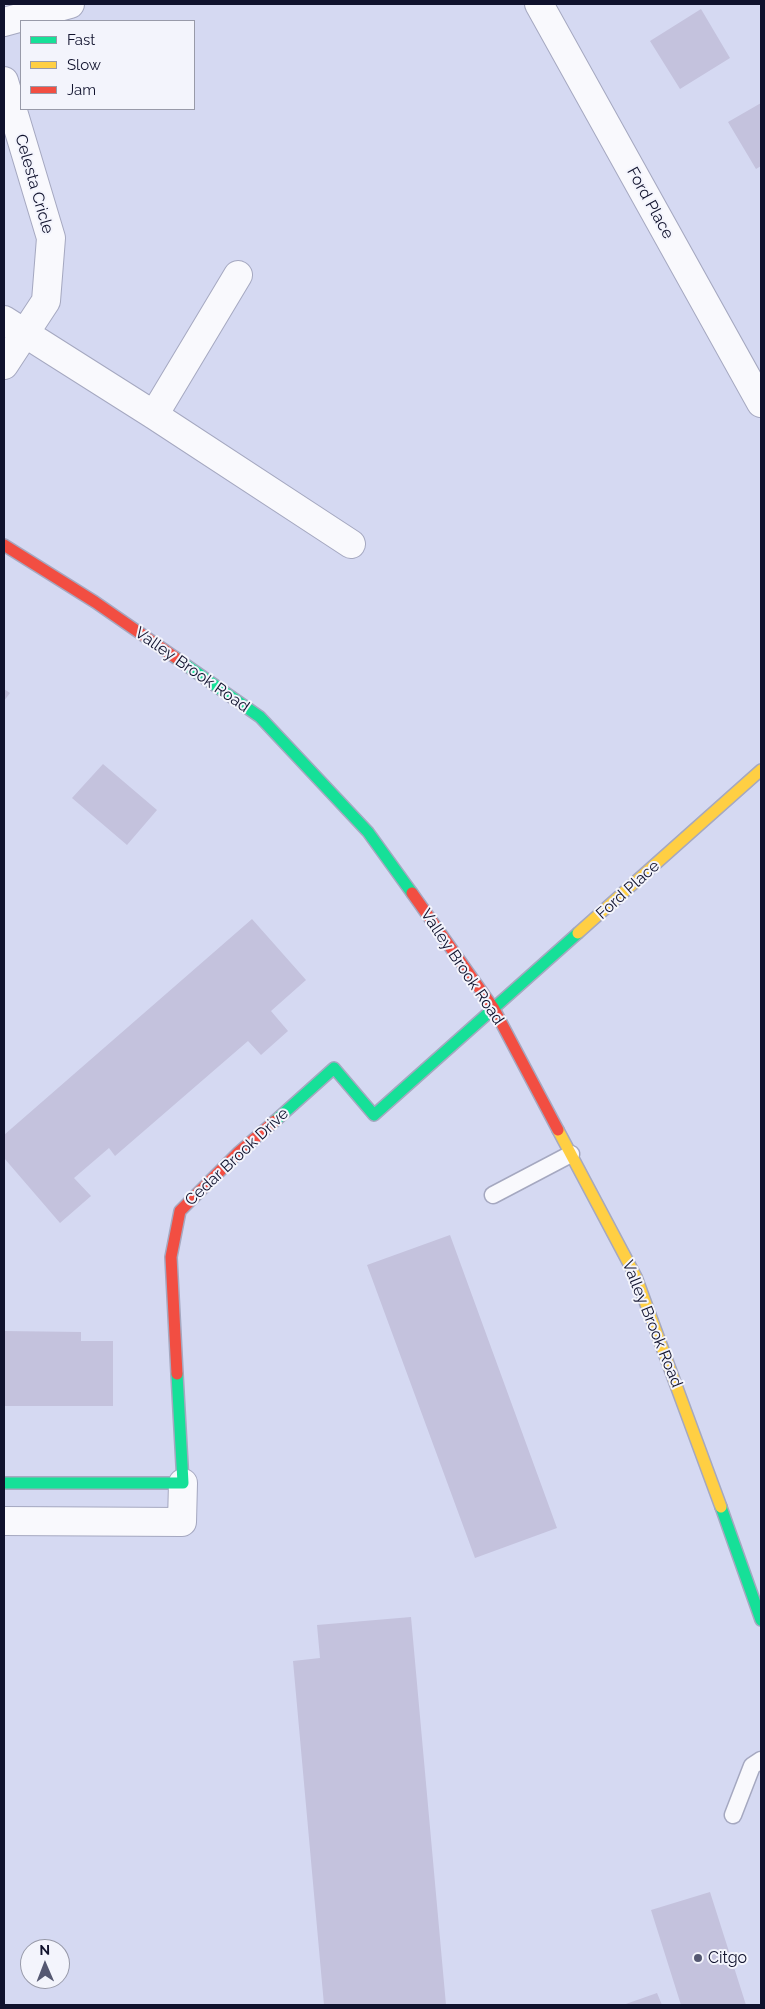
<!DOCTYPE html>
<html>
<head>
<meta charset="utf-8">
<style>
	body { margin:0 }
	#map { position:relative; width:765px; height:2009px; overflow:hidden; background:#d5d9f2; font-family:Raleway,sans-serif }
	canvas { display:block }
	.frame { position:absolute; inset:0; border:5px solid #10122d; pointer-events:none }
	.legend { position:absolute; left:20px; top:20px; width:175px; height:90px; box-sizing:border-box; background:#f3f4fc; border:1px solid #989aa9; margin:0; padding:6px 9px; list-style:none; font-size:15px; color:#10122d }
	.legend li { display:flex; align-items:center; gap:10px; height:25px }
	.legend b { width:25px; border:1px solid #989aa9 }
	.north { position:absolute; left:20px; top:1939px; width:50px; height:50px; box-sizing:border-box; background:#f3f4fc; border:1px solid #989aa9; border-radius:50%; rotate:359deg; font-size:14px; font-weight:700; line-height:20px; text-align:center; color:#10122d }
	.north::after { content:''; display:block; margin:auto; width:18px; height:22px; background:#555872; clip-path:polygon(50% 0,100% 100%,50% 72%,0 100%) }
</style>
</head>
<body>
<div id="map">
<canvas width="765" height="2009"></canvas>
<div class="frame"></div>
<ul class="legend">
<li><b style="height:6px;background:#16e098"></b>Fast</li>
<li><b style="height:6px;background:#ffcf43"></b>Slow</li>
<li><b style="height:6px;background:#f24e42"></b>Jam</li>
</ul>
<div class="north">N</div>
</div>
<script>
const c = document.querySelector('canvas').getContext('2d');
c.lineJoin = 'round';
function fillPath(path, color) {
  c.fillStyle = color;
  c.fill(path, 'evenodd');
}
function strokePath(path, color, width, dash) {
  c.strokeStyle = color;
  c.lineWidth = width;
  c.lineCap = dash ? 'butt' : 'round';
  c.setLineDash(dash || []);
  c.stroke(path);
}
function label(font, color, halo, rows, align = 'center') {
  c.font = font + ' Raleway,sans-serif';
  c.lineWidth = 4;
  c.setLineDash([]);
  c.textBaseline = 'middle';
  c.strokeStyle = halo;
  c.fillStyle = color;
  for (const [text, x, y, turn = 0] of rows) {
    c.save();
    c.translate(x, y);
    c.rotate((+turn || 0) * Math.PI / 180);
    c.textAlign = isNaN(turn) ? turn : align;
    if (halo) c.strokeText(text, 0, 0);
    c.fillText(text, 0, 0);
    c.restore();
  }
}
fillPath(new Path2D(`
	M701 9 730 58 680 89 650 41Z
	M761 103V166L756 169 728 122Z
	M4 689 10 693 4 701Z
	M103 764 157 810 127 845 72 798Z
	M252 919 306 980 271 1011 288 1031 261 1055 248 1041 115 1156 109 1148 74 1178 91 1196 60 1223 4 1158V1135Z
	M450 1235 557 1528 475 1558 367 1265Z
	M4 1331 81 1332V1341H113V1406H4Z
	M411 1617 446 2005H324L293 1661 320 1658 317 1625Z
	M710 1892 746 2005H681L651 1910Z
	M657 1993 662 2005H623Z`), '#c4c2dd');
const lane = new Path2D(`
	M493 1195 571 1154
	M733 1815 752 1766 761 1760`);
const street = new Path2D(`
	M539 4 761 403
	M4 22 70 4
	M4 81 51 238 46 301 4 365
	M4 320 154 415 351 544
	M154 415 238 275
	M4 1521 182 1522 183 1483`);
const fast = new Path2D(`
	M176 658 260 717 368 832 412 893
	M275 1121 334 1068 374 1115 578 933
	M4 1483H183L177 1374
	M721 1507 761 1620`);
const slow = new Path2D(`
	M578 933 761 770
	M558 1130 636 1277 721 1507`);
const jam = new Path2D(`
	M4 545 95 602 176 658
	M412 893 494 1009 558 1130
	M177 1374 171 1257 180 1211 239 1152 275 1121`);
strokePath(lane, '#a5a8c0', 19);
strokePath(street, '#a5a8c0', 30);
strokePath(fast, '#a5a8c0', 14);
strokePath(slow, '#a5a8c0', 14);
strokePath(jam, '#a5a8c0', 14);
strokePath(lane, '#f9f9fd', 16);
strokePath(street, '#f9f9fd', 28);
strokePath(fast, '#16e098', 11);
strokePath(slow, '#ffcf43', 11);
strokePath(jam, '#f24e42', 11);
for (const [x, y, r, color] of [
	[698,1958,5,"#555872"]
]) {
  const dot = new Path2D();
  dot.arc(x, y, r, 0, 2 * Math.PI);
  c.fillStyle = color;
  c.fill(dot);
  strokePath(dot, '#f3f4fc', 2);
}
label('16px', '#10122d', '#f3f4fc', [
	["Celesta Cricle",34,184,74],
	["Ford Place",650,203,61],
	["Valley Brook Road",192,670,35],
	["Ford Place",628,890,-42],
	["Valley Brook Road",462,967,56],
	["Cedar Brook Drive",237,1157,-43],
	["Valley Brook Road",652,1324,68]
]);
label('16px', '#10122d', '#f3f4fc', [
	["Citgo",708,1958]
], 'left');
</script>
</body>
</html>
